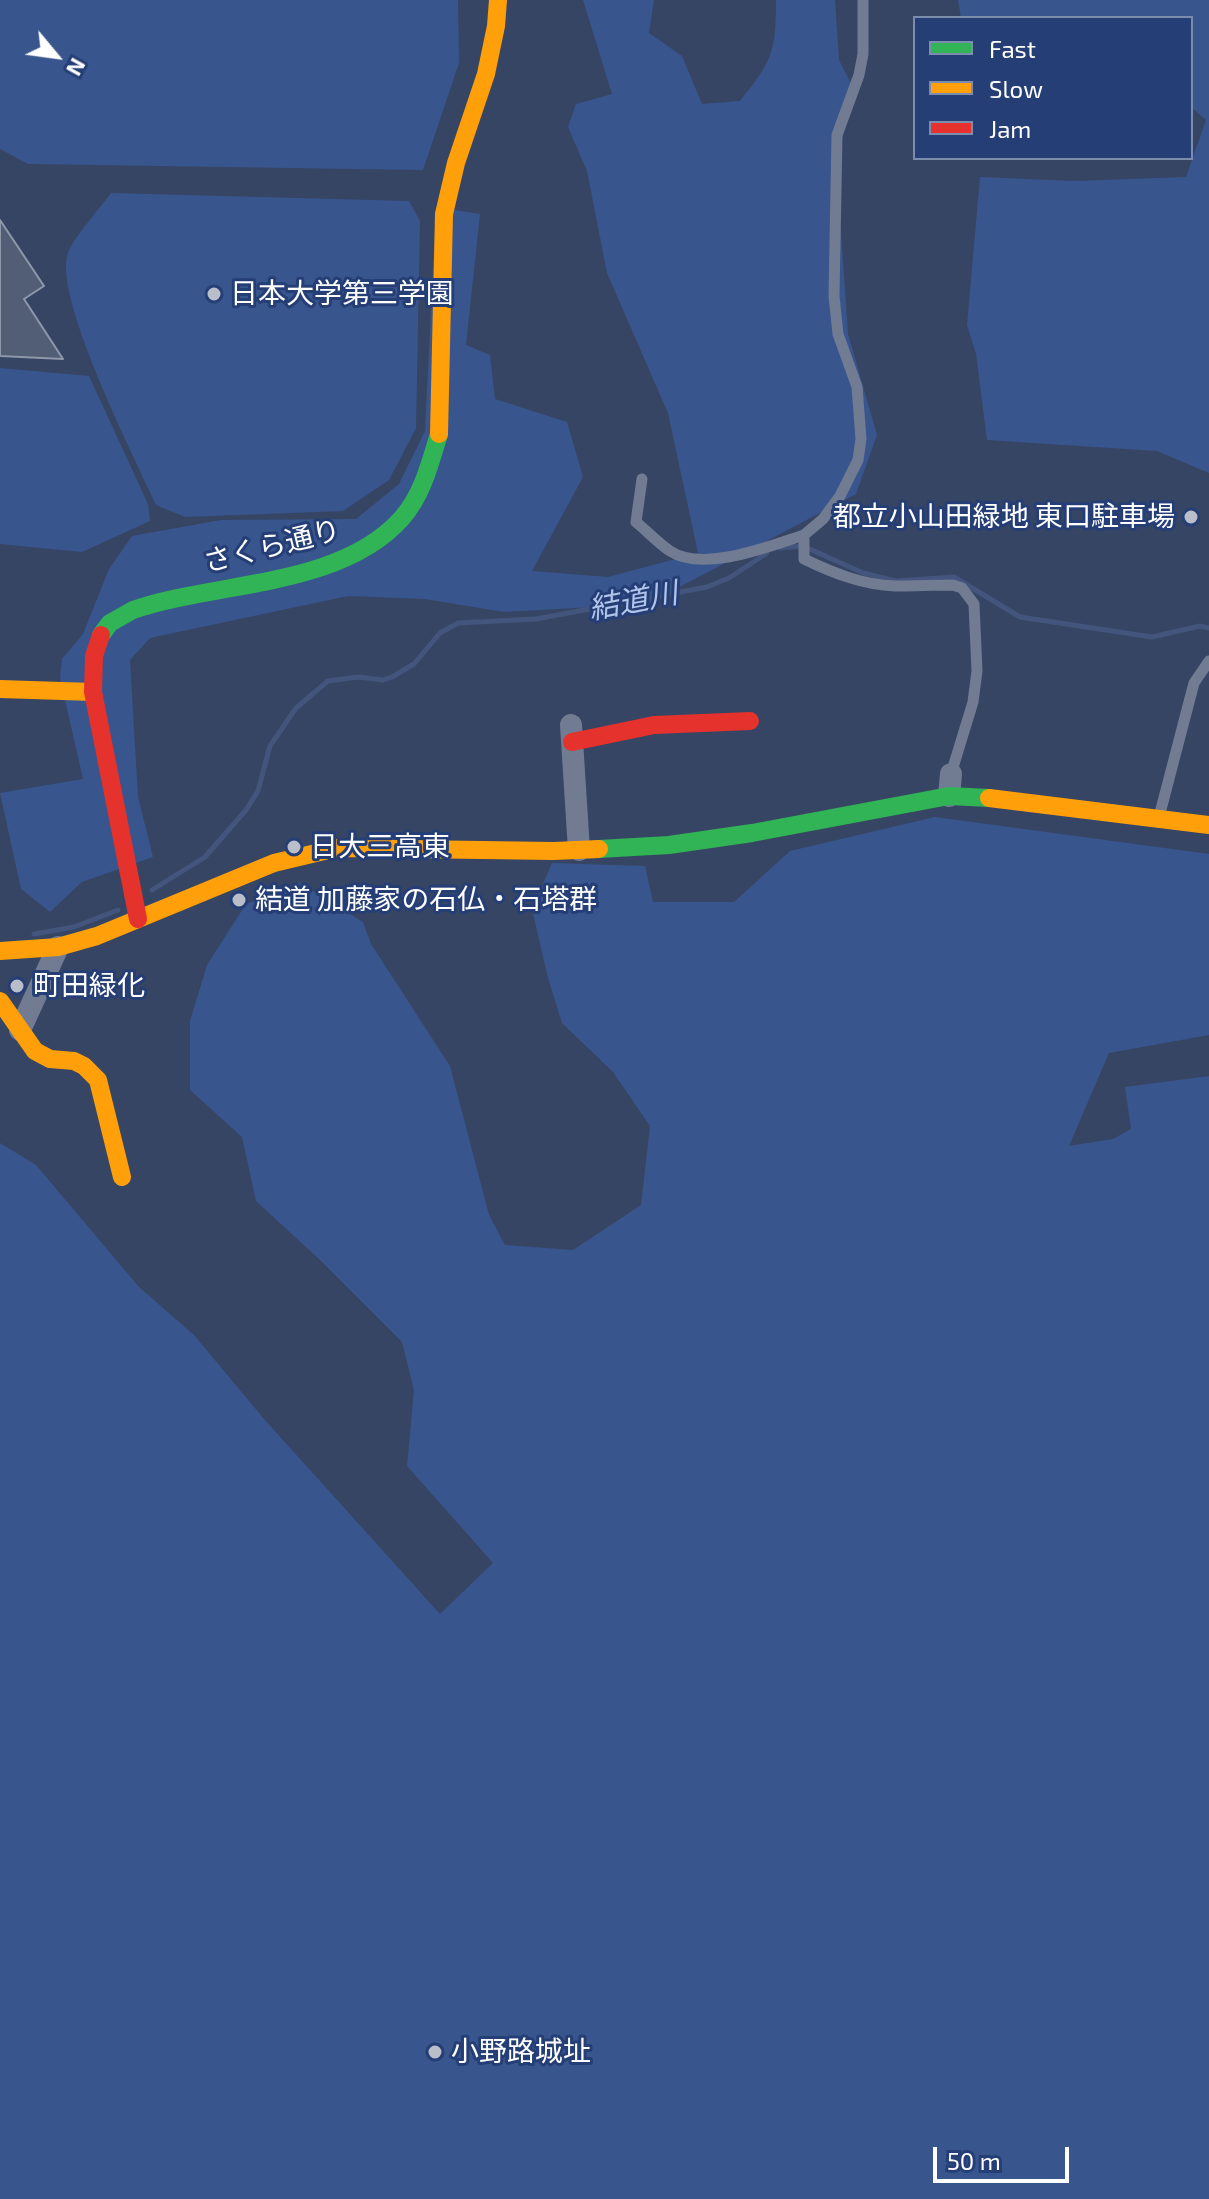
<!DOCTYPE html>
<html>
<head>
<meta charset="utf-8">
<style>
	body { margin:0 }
	#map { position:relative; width:1209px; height:2199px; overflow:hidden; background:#374564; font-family:"Exo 2",sans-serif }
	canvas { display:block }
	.legend { position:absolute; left:913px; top:16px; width:280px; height:144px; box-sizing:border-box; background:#253f76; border:2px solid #7c8cad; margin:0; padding:10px 14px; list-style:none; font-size:24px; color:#fff }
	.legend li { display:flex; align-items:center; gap:16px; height:40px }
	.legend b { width:40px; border:2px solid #7c8cad }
	.north { position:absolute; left:16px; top:16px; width:80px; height:80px; -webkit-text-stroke:6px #253f76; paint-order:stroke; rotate:119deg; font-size:22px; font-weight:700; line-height:32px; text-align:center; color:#fff }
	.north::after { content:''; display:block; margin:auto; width:28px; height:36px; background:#fff; clip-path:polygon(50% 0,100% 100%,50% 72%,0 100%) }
	.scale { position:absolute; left:933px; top:2147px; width:136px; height:36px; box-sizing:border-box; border:4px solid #fff; border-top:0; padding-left:10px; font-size:24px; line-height:28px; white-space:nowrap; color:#fff; -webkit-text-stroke:6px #253f76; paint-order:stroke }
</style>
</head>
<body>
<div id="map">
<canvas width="1209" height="2199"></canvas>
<ul class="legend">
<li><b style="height:10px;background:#30b455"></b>Fast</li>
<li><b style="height:10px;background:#ff9f0a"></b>Slow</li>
<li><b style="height:10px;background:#e5322d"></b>Jam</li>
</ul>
<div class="north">N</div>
<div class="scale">50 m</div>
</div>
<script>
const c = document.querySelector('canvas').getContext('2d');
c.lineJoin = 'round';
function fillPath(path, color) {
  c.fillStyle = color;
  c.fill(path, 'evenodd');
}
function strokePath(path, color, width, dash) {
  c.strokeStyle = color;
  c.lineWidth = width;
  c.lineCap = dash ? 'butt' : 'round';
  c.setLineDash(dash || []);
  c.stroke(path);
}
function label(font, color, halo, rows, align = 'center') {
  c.font = font + ' "Exo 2","Noto Sans JP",sans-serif';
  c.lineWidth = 6;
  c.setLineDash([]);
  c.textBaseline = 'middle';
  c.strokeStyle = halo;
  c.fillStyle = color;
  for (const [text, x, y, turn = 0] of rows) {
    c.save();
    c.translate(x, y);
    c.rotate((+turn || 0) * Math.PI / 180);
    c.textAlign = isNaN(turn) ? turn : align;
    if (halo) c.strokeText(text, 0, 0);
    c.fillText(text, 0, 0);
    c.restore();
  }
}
fillPath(new Path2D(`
	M0 0H458L459 63 423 170 28 164 0 149Z
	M583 0H654L649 33 682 56 702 104 740 101C772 61 776 52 776 0H835L839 60 856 93 836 160 848 334 877 435 856 494 647 604 504 612 425 599 348 596 150 638 130 660 138 797 153 857 82 882 50 912 21 889 0 793 83 779 60 678 62 659 83 634 109 569 132 536 221 520 356 519 399 484 425 431 436 207 480 214 466 345 490 355 495 399 567 422 583 477 532 571 608 577 698 553 668 413 607 273 587 171 568 127 576 104 612 94Z
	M958 0H1209V473L1157 451 987 440 976 354 967 325 980 177 1074 181 1186 177 1206 120 1191 107V18H961Z
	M111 193 409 201 420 221 416 428 389 480 343 511 185 517 156 505C135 458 52 296 68 253 74 237 100 208 111 193Z
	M0 368 89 376 148 504 150 521 82 552 0 544Z
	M935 817 1209 854V1035L1109 1053 1069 1146 1113 1139 1131 1129 1125 1087 1209 1076V2199H0V1143L36 1165 139 1287 194 1335 264 1419 440 1614 493 1563 407 1466 414 1390 402 1342 319 1259 256 1201 242 1137 190 1090V1021L207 965 246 904 300 883 363 922 371 944 450 1066 489 1215 505 1245 573 1250 641 1205 650 1126 613 1072 562 1023 548 978 532 909 552 863 645 866 653 902H734L790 851Z`), '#39558d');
strokePath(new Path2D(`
	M780 548 803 546 863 573 896 581 954 577 1020 617 1152 637 1200 626 1209 628
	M152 890 205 857 246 810 258 791 270 746 296 708 328 681 358 677 383 680 392 677 414 664 440 633 458 623 536 619 707 587 729 578 767 553
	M34 934 74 927 118 910`), '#43557d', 5);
const building = new Path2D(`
	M0 220 44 286 24 299 63 359 0 356Z`);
fillPath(building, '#525d76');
strokePath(building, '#8e98aa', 2);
strokePath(new Path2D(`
	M863 0V54L859 75 837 135 834 296 838 334 857 387 861 439 858 460 840 496 823 519 804 535V559C833 573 863 585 895 586 914 586 934 585 953 585L962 588 974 604 977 671 973 702 951 774
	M642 479 636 522C647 531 658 543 670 551 703 573 770 546 804 535
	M1159 817 1194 683 1209 661`), '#717c93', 11);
strokePath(new Path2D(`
	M571 725 579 850
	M949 796 951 774
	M20 1030 58 947`), '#717c93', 22);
strokePath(new Path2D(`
	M101 635 110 623 133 610C217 581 340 588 402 518 423 494 430 463 439 434
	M599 849 669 845 752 833 949 796 989 798`), '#30b455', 18);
strokePath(new Path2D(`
	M439 434 444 214 456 163 486 74 496 26 498 0
	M0 689 93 692
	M989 798 1209 825
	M0 951 58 947 97 936 274 863 337 848 554 851 599 849
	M0 1001 35 1051 50 1059 74 1061 84 1066 98 1080 122 1177`), '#ff9f0a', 18);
strokePath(new Path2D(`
	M101 635 94 656 93 692 138 919
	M572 742 654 725 750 721`), '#e5322d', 18);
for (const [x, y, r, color] of [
	[214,294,8,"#b9bec9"],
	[1191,517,8,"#b9bec9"],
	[294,847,8,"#b9bec9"],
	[239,900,8,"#b9bec9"],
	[17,986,8,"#b9bec9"],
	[435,2052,8,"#b9bec9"]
]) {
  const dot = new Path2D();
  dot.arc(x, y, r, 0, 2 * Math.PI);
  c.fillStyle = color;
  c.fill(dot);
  strokePath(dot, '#253f76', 3);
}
label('28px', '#fff', '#253f76', [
	["日本大学第三学園",230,294],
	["都立小山田緑地 東口駐車場",1175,517,"right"],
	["日大三高東",310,847],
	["結道 加藤家の石仏・石塔群",255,900],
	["町田緑化",33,986],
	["小野路城址",451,2052]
], 'left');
label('28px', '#fff', '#253f76', [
	["さくら通り",272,546,-14]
]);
label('italic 30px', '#b1c4ea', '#253f76', [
	["結道川",633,601,-11]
]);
</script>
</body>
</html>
